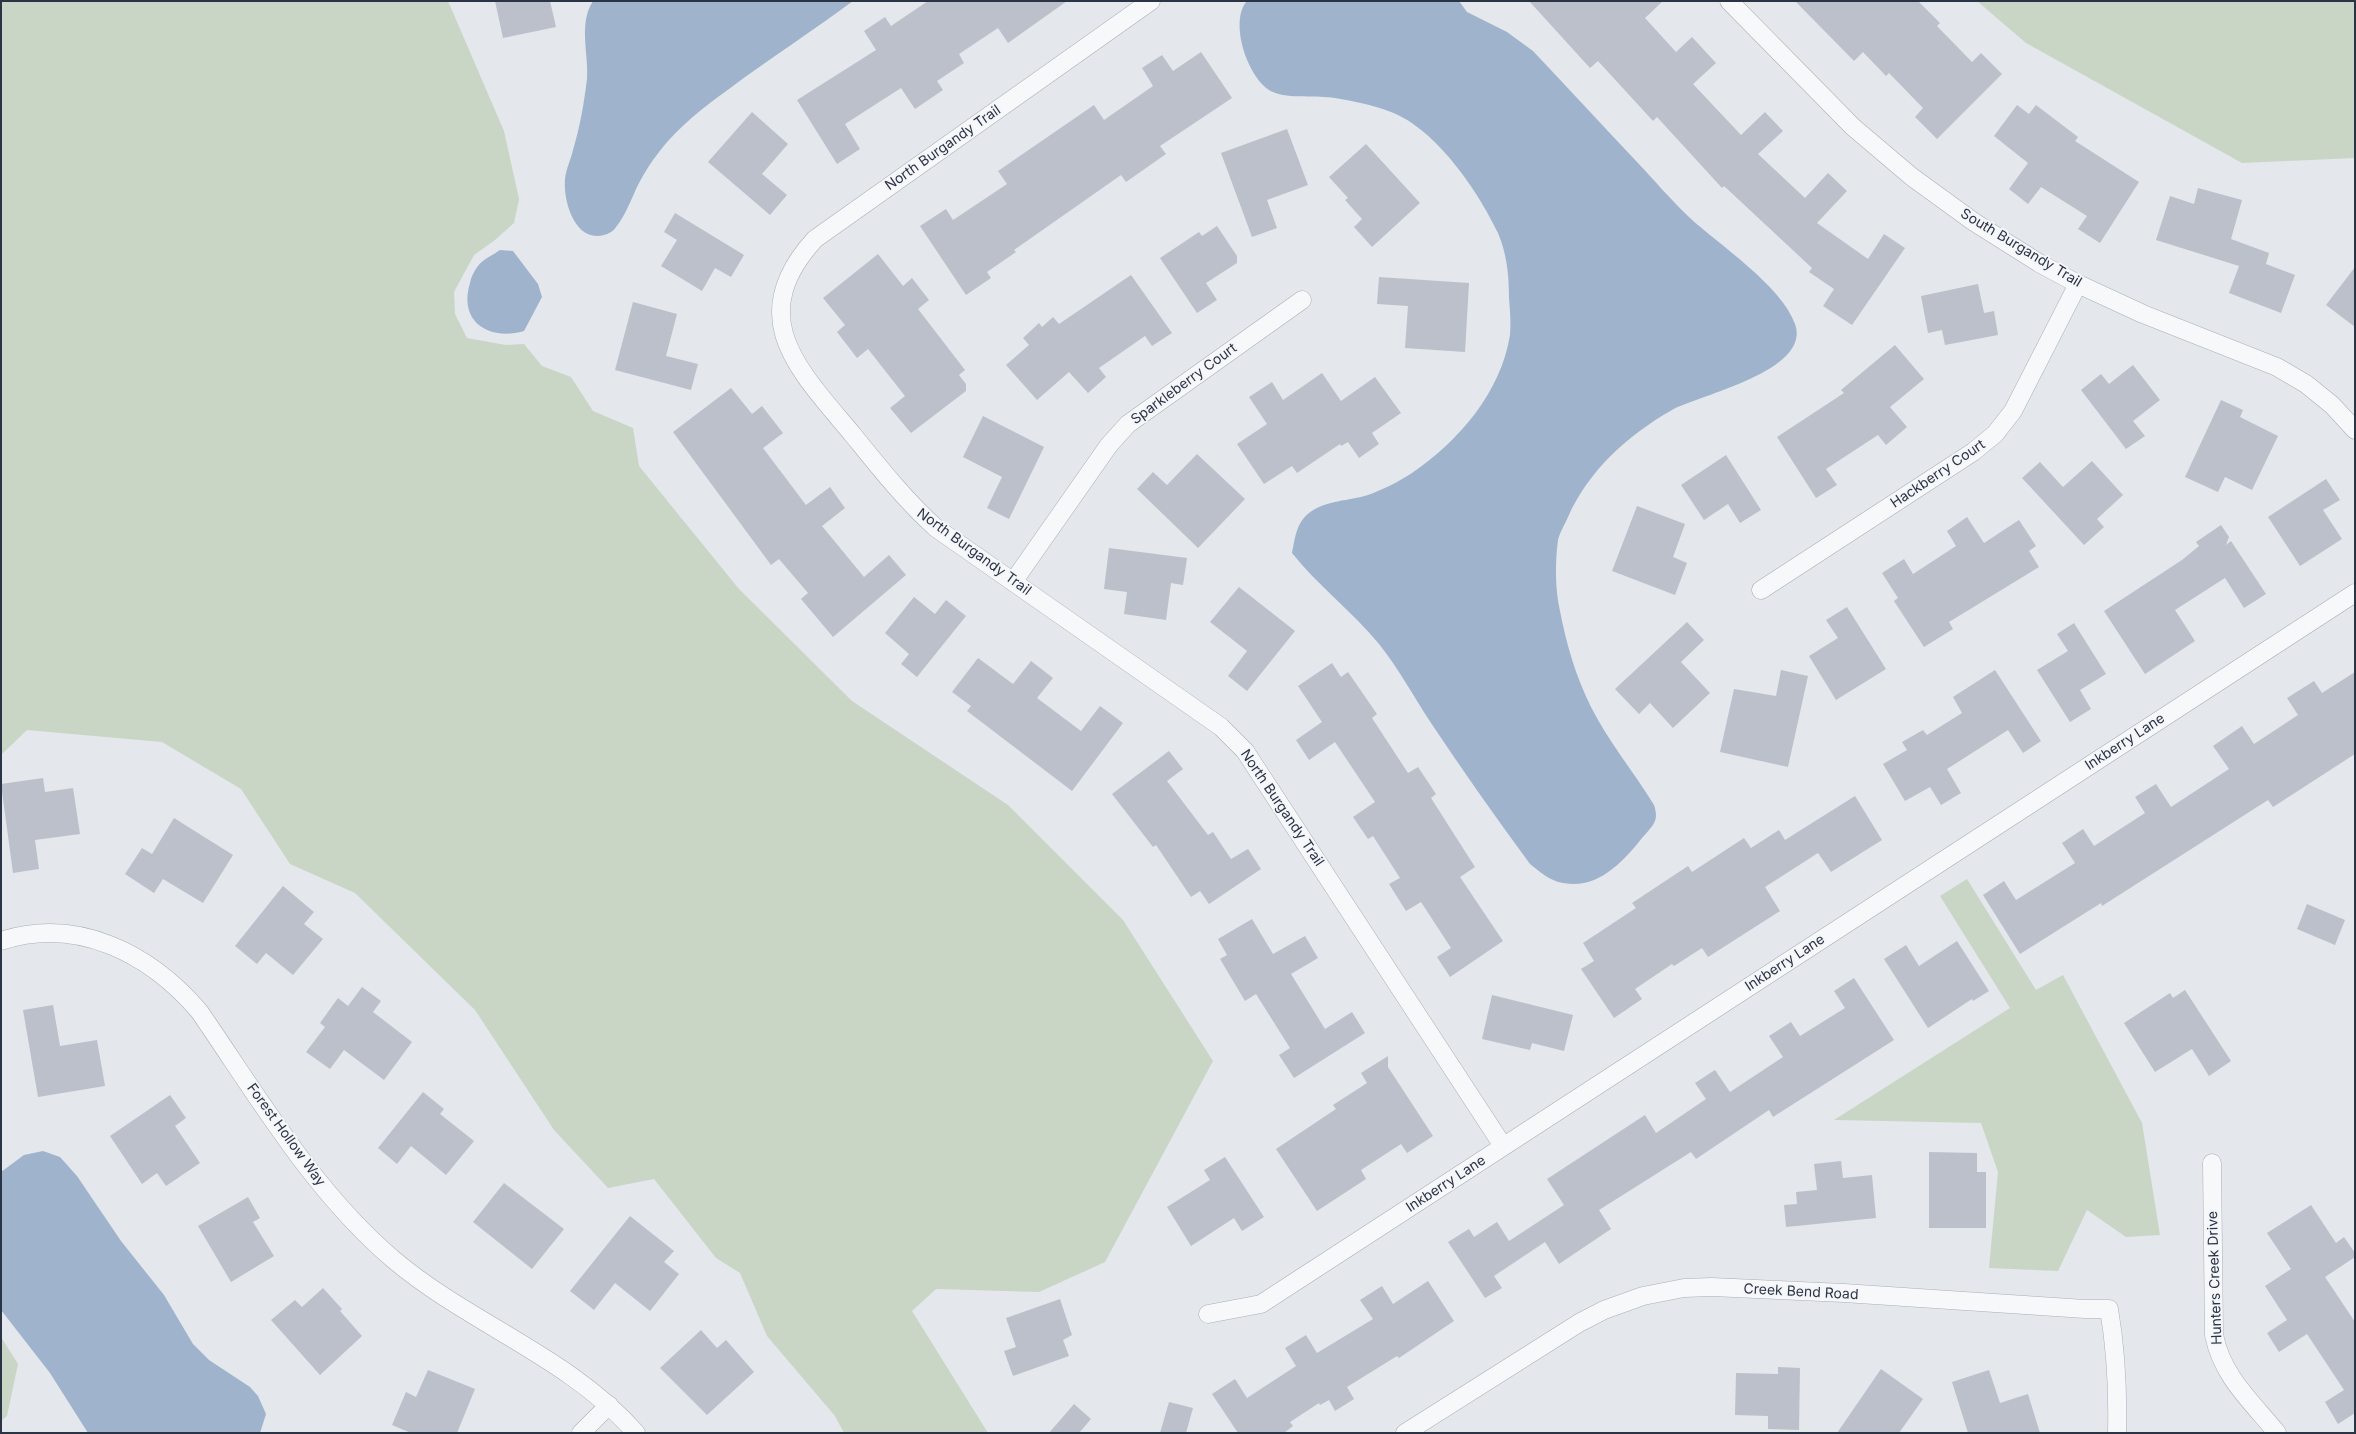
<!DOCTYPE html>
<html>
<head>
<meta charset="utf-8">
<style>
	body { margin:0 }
	#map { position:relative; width:2356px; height:1434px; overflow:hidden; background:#e4e7ec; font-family:Inter,sans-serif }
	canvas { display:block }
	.frame { position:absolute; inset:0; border:2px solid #2b3445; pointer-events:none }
</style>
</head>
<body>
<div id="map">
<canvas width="2356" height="1434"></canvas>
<div class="frame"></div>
</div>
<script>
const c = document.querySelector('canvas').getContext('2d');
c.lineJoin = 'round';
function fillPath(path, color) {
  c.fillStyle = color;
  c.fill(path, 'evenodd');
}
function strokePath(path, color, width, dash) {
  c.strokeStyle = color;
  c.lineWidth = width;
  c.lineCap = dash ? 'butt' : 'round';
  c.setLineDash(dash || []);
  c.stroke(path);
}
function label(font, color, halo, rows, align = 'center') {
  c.font = font + ' Inter,sans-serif';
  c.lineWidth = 4;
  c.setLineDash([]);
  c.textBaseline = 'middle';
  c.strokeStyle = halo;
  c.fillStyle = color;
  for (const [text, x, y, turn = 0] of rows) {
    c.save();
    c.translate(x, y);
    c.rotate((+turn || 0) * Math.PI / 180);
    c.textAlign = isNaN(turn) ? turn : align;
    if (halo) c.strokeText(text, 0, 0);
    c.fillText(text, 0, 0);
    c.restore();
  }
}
fillPath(new Path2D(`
	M1 1H448L504 131 519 199 514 223 495 240 474 255 454 292 455 314 467 338 506 345 524 344 542 366 571 377 593 411 633 428 639 466 739 589 852 701 1008 805 1123 920 1213 1061 1105 1262 1039 1292 936 1289 912 1311 988 1433H844L835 1416 767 1336 740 1273 716 1258 654 1179 608 1188 554 1130 475 1010 355 893 290 864 241 789 162 742 27 730 1 755Z
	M1977 1H2355V158L2242 163 2026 43Z
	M1967 879 2036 990 2063 975 2142 1123 2160 1235 2126 1237 2087 1210 2058 1271 1989 1268 1998 1172 1981 1123 1834 1120 2010 1008 1940 896Z
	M1 1337 18 1364 7 1416 1 1421Z`), '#c9d6c5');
fillPath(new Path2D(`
	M593 1H853C813 31 770 58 729 89 704 107 679 126 659 152 651 162 643 175 637 187 631 200 625 216 616 227 614 231 608 234 604 235 575 243 563 201 565 179 566 169 571 159 573 150 580 127 584 103 587 79 589 54 578 24 593 1Z
	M1247 1H1459L1467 12 1507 32 1533 51C1568 88 1602 125 1637 162 1654 180 1671 200 1689 217 1719 245 1781 285 1795 324 1812 371 1699 395 1672 410 1628 435 1589 470 1568 517 1565 524 1560 532 1558 540 1555 562 1555 589 1560 611 1566 643 1576 677 1591 707 1608 741 1634 772 1654 805 1655 808 1656 812 1656 816 1656 824 1647 832 1642 838 1623 862 1597 890 1563 883 1550 881 1540 872 1530 864 1496 818 1463 771 1431 723 1414 697 1399 669 1379 644 1352 611 1318 586 1292 553 1295 539 1296 523 1309 513 1326 500 1349 501 1368 495 1382 490 1400 481 1412 473 1459 441 1501 392 1510 335 1511 323 1510 310 1509 298 1509 276 1507 254 1498 233 1478 191 1436 129 1391 112 1373 105 1353 101 1335 98 1317 95 1289 99 1273 92 1249 82 1228 22 1247 1Z
	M500 250 513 251 538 284 542 297 524 331C489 341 458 322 470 283 471 277 474 271 478 266 483 259 493 255 500 250Z
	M43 1151 60 1157 77 1176 121 1241 164 1295 193 1344 209 1360 250 1387 258 1396 266 1414 260 1433H88L50 1373 1 1310V1172L24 1155Z`), '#9fb4cc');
fillPath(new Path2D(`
	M495 1H550L556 27 503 38Z
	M928 1H1067L1008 43 998 28 959 54 964 63 937 81 943 90 915 109 901 88 845 124 860 149 837 164 797 100 876 50 864 31 885 17 891 26Z
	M1529 1H1663L1645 18 1676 52 1692 37 1716 63 1693 84 1741 135 1765 112 1783 131 1758 154 1805 198 1828 173 1847 191 1817 223 1868 259 1884 234 1905 248 1852 325 1823 306 1834 289 1809 272 1812 268 1724 186 1722 188 1657 117 1653 121 1598 61 1590 68Z
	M1795 1H1918L1940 23 1937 26 1972 62 1981 53 2002 74 1937 139 1915 117 1923 108 1889 73 1886 76 1863 52 1854 61Z
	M1201 52 1232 98 1160 146 1166 154 1126 182 1121 175 1014 250 1016 252 987 272 991 278 966 295 920 226 946 209 953 220 1007 184 998 171 1094 105 1104 120 1153 86 1142 68 1162 55 1173 71Z
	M2017 105 2029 114 2036 105 2078 137 2075 141 2139 182 2100 243 2078 229 2087 216 2041 187 2028 204 2009 189 2028 163 1994 136Z
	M752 112 788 144 762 174 787 195 770 215 708 162Z
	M1287 129 1308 185 1267 200 1277 228 1252 237 1221 153Z
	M1366 144 1420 203 1372 247 1354 227 1362 219 1345 200 1348 198 1329 177Z
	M2198 188 2242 200 2231 239 2269 253 2266 264 2295 275 2281 313 2229 293 2239 266 2156 240 2170 196 2194 204Z
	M675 213 744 255 731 277 715 268 702 291 661 266 677 240 664 232Z
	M1217 226 1237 256V263L1206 283 1217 300 1197 313 1160 258 1199 232 1202 236Z
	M878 254 903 286 912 278 929 300 918 309 965 370 959 375 966 384V391L911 433 890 408 905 396 868 349 857 358 837 332 845 325 823 298Z
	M2355 267V327L2326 305Z
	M1131 275 1172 333 1152 346 1145 336 1099 368 1106 377 1088 393 1069 372 1037 400 1006 365 1029 345 1023 338 1039 323 1042 327 1053 317 1059 324Z
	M1379 277 1469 283 1465 352 1405 348 1408 306 1377 304Z
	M1978 284 1984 313 1994 311 1998 335 1945 345 1942 330 1928 333 1921 296Z
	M633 302 677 314 666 356 698 364 691 390 615 370Z
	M1895 345 1924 379 1890 407 1907 427 1886 445 1878 435 1826 469 1837 485 1816 498 1777 437 1844 393 1841 390Z
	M2133 365 2160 400 2133 421 2145 436 2126 449 2081 390 2101 374 2109 384Z
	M1322 373 1341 401 1375 377 1401 413 1372 433 1379 444 1359 458 1348 442 1341 446 1340 444 1297 473 1292 466 1264 484 1237 444 1267 424 1249 397 1272 382 1283 400Z
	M731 388 752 414 762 406 783 433 763 448 806 505 830 487 845 508 822 526 864 577 889 555 906 575 833 637 801 599 808 593 779 559 771 565 673 432Z
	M2221 400 2243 410 2240 417 2278 436 2252 490 2225 477 2218 492 2185 477Z
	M983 416 1044 447 1009 519 987 508 1002 477 963 457Z
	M1197 454 1245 499 1198 548 1137 489 1153 472 1167 485Z
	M1726 455 1761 510 1740 523 1728 504 1704 520 1681 485Z
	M2092 461 2123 495 2097 519 2104 527 2084 545 2022 478 2040 462 2063 487Z
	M2326 479 2340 500 2323 510 2342 539 2300 566 2268 517Z
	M1637 506 1685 524 1673 557 1687 563 1675 595 1612 571Z
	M1967 517 1984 543 2019 520 2036 546 2029 551 2039 567 1949 622 1953 629 1924 647 1894 601 1898 598 1882 573 1904 559 1913 574 1956 546 1947 531Z
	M2221 525 2229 537 2226 545 2231 541 2266 594 2244 608 2225 578 2175 610 2195 641 2145 674 2104 611 2182 560 2199 546 2196 542Z
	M1109 548 1187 558 1183 585 1171 583 1166 620 1124 614 1127 592 1104 589Z
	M1239 587 1295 631 1247 691 1228 676 1247 651 1210 622Z
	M914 597 935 614 946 600 966 616 917 677 901 664 909 654 885 633Z
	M1847 607 1886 669 1836 700 1809 656 1838 638 1826 620Z
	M1687 622 1704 640 1681 662 1710 693 1673 728 1650 703 1639 714 1615 689Z
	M2074 623 2106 674 2080 690 2091 709 2070 722 2037 670 2068 651 2057 634Z
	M978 658 1013 684 1031 661 1053 678 1037 698 1081 731 1100 706 1123 723 1072 791 967 711 971 706 952 692Z
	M1332 663 1341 677 1348 672 1377 714 1372 718 1408 773 1418 767 1436 794 1431 798 1475 867 1460 877 1503 941 1450 977 1437 957 1451 948 1421 902 1406 911 1389 884 1400 878 1373 836 1368 839 1353 817 1375 802 1335 742 1309 760 1296 740 1322 722 1298 686Z
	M1781 670 1808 676 1788 767 1720 752 1734 689 1776 696Z
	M1995 670 2041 741 2023 753 2008 730 1947 769 1961 793 1941 805 1930 787 1905 801 1883 764 1907 750 1902 742 1923 730 1927 735 1962 713 1953 697Z
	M2355 672V754L2273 807 2268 800 2102 906 2101 903 2020 954 1983 895 2004 881 2016 900 2075 863 2062 843 2083 829 2094 846 2145 813 2135 797 2156 784 2171 807 2229 769 2213 746 2242 726 2254 744 2298 715 2287 698 2314 681 2322 693Z
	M1169 751 1183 769 1167 781 1208 835 1213 832 1231 859 1248 849 1261 869 1209 904 1200 891 1191 897 1156 845 1153 847 1112 794Z
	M43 778 45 792 73 788 80 834 35 840 39 869 13 873 1 784Z
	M1855 796 1882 840 1831 872 1818 853 1765 887 1780 911 1708 957 1702 948 1674 966 1672 964 1635 989 1642 999 1614 1018 1581 969 1594 961 1583 943 1636 908 1632 903 1688 866 1692 872 1744 838 1751 848 1779 830 1785 840Z
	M174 818 233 855 203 903 163 879 154 893 125 874 142 848 152 854Z
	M283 886 314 912 304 924 323 939 293 975 266 953 257 964 235 946Z
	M2307 904 2345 920 2335 945 2297 929Z
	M1252 919 1273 954 1305 936 1318 958 1291 974 1325 1029 1352 1012 1365 1033 1294 1078 1279 1055 1290 1048 1256 994 1245 1001 1220 959 1227 955 1218 939Z
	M1957 941 1989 991 1973 1001 1972 999 1928 1028 1884 959 1906 945 1919 966Z
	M1854 978 1894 1040 1773 1117 1769 1110 1696 1159 1691 1152 1599 1210 1611 1229 1559 1264 1545 1242 1494 1276 1502 1288 1485 1298 1448 1242 1469 1229 1474 1237 1497 1222 1509 1241 1564 1205 1547 1179 1645 1115 1656 1133 1706 1099 1695 1083 1715 1070 1730 1092 1783 1057 1769 1036 1791 1022 1800 1036 1845 1008 1834 991Z
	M362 987 381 1001 373 1012 412 1042 384 1080 344 1050 330 1069 306 1052 325 1027 320 1023 338 998 348 1006Z
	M2185 990 2231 1061 2209 1076 2192 1049 2155 1072 2124 1023 2170 993 2173 998Z
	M1492 995 1573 1015 1564 1051 1532 1043 1530 1050 1482 1039Z
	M53 1005 60 1046 97 1040 105 1086 38 1097 23 1010Z
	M1388 1056V1067L1433 1136 1407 1153 1401 1144 1361 1170 1366 1179 1317 1211 1276 1149 1336 1109 1333 1105 1367 1083 1361 1073Z
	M423 1092 444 1109 440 1114 474 1141 446 1175 411 1146 397 1164 378 1148Z
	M170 1095 186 1118 175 1126 200 1163 166 1186 157 1173 142 1184 110 1136Z
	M1929 1152 1977 1153V1172H1986V1228H1929Z
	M1225 1157 1264 1217 1242 1231 1234 1218 1191 1246 1167 1207 1210 1180 1204 1170Z
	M1841 1161 1843 1178 1872 1175 1876 1218 1786 1227 1784 1205 1797 1204 1796 1192 1817 1190 1814 1164Z
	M504 1183 564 1229 532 1269 473 1222Z
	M248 1197 260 1218 253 1222 274 1256 231 1282 198 1226Z
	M2311 1205 2336 1243 2344 1237 2355 1253V1257L2325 1277 2355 1322V1413L2338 1424 2325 1402 2344 1390 2307 1334 2279 1352 2267 1333 2287 1320 2265 1286 2291 1269 2267 1233Z
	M630 1216 674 1251 664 1262 679 1274 650 1311 615 1283 594 1310 570 1291Z
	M1428 1281 1454 1321 1399 1358 1397 1356 1347 1387 1354 1399 1335 1411 1329 1400 1320 1405 1319 1403 1290 1422 1293 1426 1284 1433H1238L1212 1394 1235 1379 1247 1398 1296 1366 1285 1348 1306 1335 1317 1353 1373 1319 1360 1300 1382 1286 1393 1304Z
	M323 1288 342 1309 340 1311 362 1336 320 1375 271 1320 295 1300 302 1307Z
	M1060 1299 1072 1335 1063 1340 1069 1356 1013 1376 1004 1351 1016 1347 1006 1318Z
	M701 1330 717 1348 726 1340 754 1372 707 1415 660 1368Z
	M1778 1367 1800 1368 1799 1430 1768 1429V1416L1735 1415 1736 1373 1778 1374Z
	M1881 1369 1923 1399 1899 1433H1837Z
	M428 1370 475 1389 457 1433H411L392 1425 406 1392 416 1397Z
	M1989 1370 2000 1403 2028 1394 2040 1433H1968L1952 1382Z
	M1169 1402 1193 1408 1186 1433H1160Z
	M1074 1404 1091 1419 1079 1433H1049Z`), '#bbc0ca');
const street = new Path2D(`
	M1151 1 815 239C743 318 799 370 853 435 879 467 905 500 936 528L1221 727 1245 751 1503 1146
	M1729 1 1853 127 1912 177 1974 222 2039 263 2078 284 2143 314 2277 367 2306 384 2332 405 2355 430
	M1013 582 1109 445 1128 424 1302 300
	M1761 590 1973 452 1995 434 2013 411 2078 284
	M1 941C78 916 150 954 199 1011 259 1098 313 1191 394 1260 470 1324 569 1357 636 1433
	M2212 1163 2214 1335C2222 1376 2251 1401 2277 1433
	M1208 1314 1261 1304 2355 593
	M581 1433 609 1405
	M1405 1433 1579 1323 1604 1310 1643 1296 1684 1288 1712 1287 1844 1293 2085 1309H2109C2116 1350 2118 1391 2117 1433`);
strokePath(street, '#a9aeb7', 19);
strokePath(street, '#f7f8fa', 18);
label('14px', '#2b3445', '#f4f6f9', [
	["North Burgandy Trail",943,148,-35],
	["South Burgandy Trail",2021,248,31],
	["Sparkleberry Court",1184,384,-36],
	["Hackberry Court",1938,474,-34],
	["North Burgandy Trail",974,552,36],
	["Inkberry Lane",2125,742,-33],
	["North Burgandy Trail",1282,808,56],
	["Inkberry Lane",1785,963,-33],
	["Forest Hollow Way",286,1135,54],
	["Inkberry Lane",1446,1184,-33],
	["Hunters Creek Drive",2215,1278,-92],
	["Creek Bend Road",1801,1292,3]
]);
</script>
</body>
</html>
